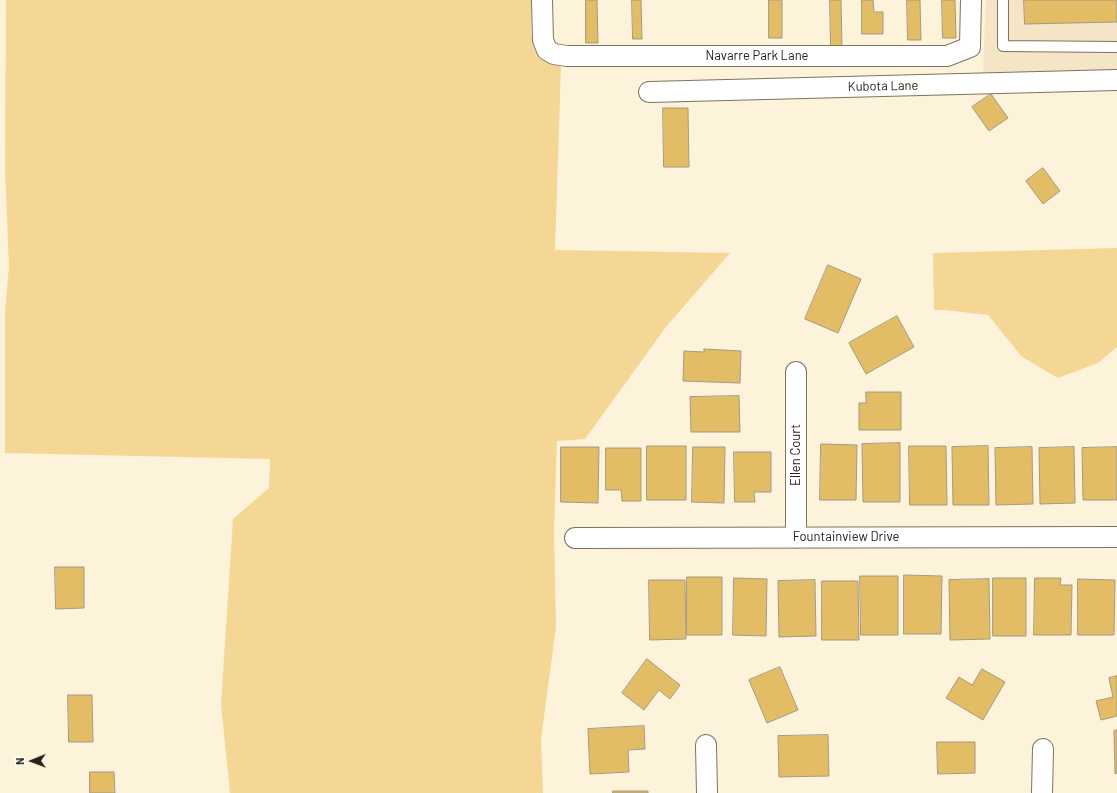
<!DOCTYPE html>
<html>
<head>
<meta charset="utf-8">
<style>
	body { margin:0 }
	#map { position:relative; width:1117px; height:793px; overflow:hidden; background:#fdf2da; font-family:Barlow,sans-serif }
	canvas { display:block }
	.north { position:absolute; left:12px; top:741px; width:40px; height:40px; -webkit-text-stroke:3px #fff; paint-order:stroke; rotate:269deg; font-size:11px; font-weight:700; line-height:16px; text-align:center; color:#28241b }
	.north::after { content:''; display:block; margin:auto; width:14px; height:18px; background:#28241b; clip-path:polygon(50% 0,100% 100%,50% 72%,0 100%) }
</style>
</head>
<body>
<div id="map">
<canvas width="1117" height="793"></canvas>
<div class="north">N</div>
</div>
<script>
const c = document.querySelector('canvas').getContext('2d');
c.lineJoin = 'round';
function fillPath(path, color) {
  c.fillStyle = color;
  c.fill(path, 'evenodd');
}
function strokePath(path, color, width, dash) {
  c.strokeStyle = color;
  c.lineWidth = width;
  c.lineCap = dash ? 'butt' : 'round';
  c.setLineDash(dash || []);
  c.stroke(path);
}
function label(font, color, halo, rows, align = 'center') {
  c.font = font + ' Barlow,sans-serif';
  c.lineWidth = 3;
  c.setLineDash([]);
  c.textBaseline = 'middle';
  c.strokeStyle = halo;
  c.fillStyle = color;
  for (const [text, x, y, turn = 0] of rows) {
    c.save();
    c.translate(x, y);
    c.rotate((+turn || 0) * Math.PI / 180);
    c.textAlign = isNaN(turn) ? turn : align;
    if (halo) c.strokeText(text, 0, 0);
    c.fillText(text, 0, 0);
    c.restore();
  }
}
fillPath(new Path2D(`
	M986 0H1117V70L983 74Z`), '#f3e5c5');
fillPath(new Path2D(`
	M6 0H531C532 16 528 47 540 58 546 63 554 64 561 65L555 250 730 253 666 327 585 439 557 441 554 531 556 627 541 739 543 793H230L221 704 233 519 269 488 270 459 5 453V314L9 266 5 170Z
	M1117 248V347L1098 363 1058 378 1022 357 988 315 944 310H934L933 253Z`), '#f4d795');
const building = new Path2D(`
	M586 0H597L598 43H586Z
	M632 0H641L642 39H633Z
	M769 0H782V38H769Z
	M830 0H841L842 47H831Z
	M862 0H873L874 12H883V34H862Z
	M907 0H920L921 40H908Z
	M942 0H955L956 38H943Z
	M1024 0H1117V22L1025 24Z
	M991 94 1008 118 989 131 972 107Z
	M663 108H688L689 167H664Z
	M1043 168 1060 191 1043 204 1026 181Z
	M828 265 861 279 838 333 805 319Z
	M897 316 914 347 866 374 849 343Z
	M704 349 741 351 740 383 683 381 684 351 704 352Z
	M866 392H901V430H859V403H866Z
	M739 396 740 432H691L690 397Z
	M900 443V502H863L862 444Z
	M821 444 857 445 856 500H820Z
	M647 446H686V500H647Z
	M909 446H946L947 505H910Z
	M988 446 989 505H953L952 447Z
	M561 447H599L598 503 561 502Z
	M693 447H725L724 503 692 502Z
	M1032 447 1033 504 996 505 995 448Z
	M1074 447 1075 503 1040 504 1039 448Z
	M1117 447V500H1083L1082 448Z
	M606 448H641V501H622L621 490H606Z
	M734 452H771V492H754L755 502H735Z
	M55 567H84V608L56 609Z
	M904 575 942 576 941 634H904Z
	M860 576H898V635H861Z
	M687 577H722V635H687Z
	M734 578 767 579 766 636 733 635Z
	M993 578H1026V636H993Z
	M1035 578H1061L1060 585H1072L1071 635H1034Z
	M989 579 990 639 950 640 949 580Z
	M1078 579 1115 580 1114 635H1078Z
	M649 580H685L686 639 650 640Z
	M815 580 816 636 779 637 778 581Z
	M822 581H858L859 640H822Z
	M647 659 680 685 670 699 659 690 644 710 622 693Z
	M780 667 798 710 767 723 749 680Z
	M982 669 1005 682 983 720 946 698 959 677 972 685Z
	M1117 676V716L1101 720 1096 701 1113 697 1109 678Z
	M68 695H92L93 742H69Z
	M644 726 645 749 628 750 629 772 590 774 588 729Z
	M1117 730V773L1115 774 1114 731Z
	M828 735 829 776 779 777 778 736Z
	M937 742H975V773L938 774Z
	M90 772H114L115 793H90Z
	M613 791H648V793H613Z`);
fillPath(building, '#e2bd65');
strokePath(building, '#a49a84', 1);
const service = new Path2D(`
	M1003 0V46L1117 47`);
const minor = new Path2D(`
	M542 0 543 40 547 50 554 54 567 56H947L970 47 971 0
	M649 92 1117 80
	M575 538 1117 537
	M796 538V372
	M706 745 707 793
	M1042 793 1043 749`);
strokePath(service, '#7d735e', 12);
strokePath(minor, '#7d735e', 22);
strokePath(service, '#fff', 10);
strokePath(minor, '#fff', 20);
label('13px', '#28241b', '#fff', [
	["Navarre Park Lane",757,56],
	["Kubota Lane",883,86,-1],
	["Ellen Court",796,455,-90],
	["Fountainview Drive",846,537]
]);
</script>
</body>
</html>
